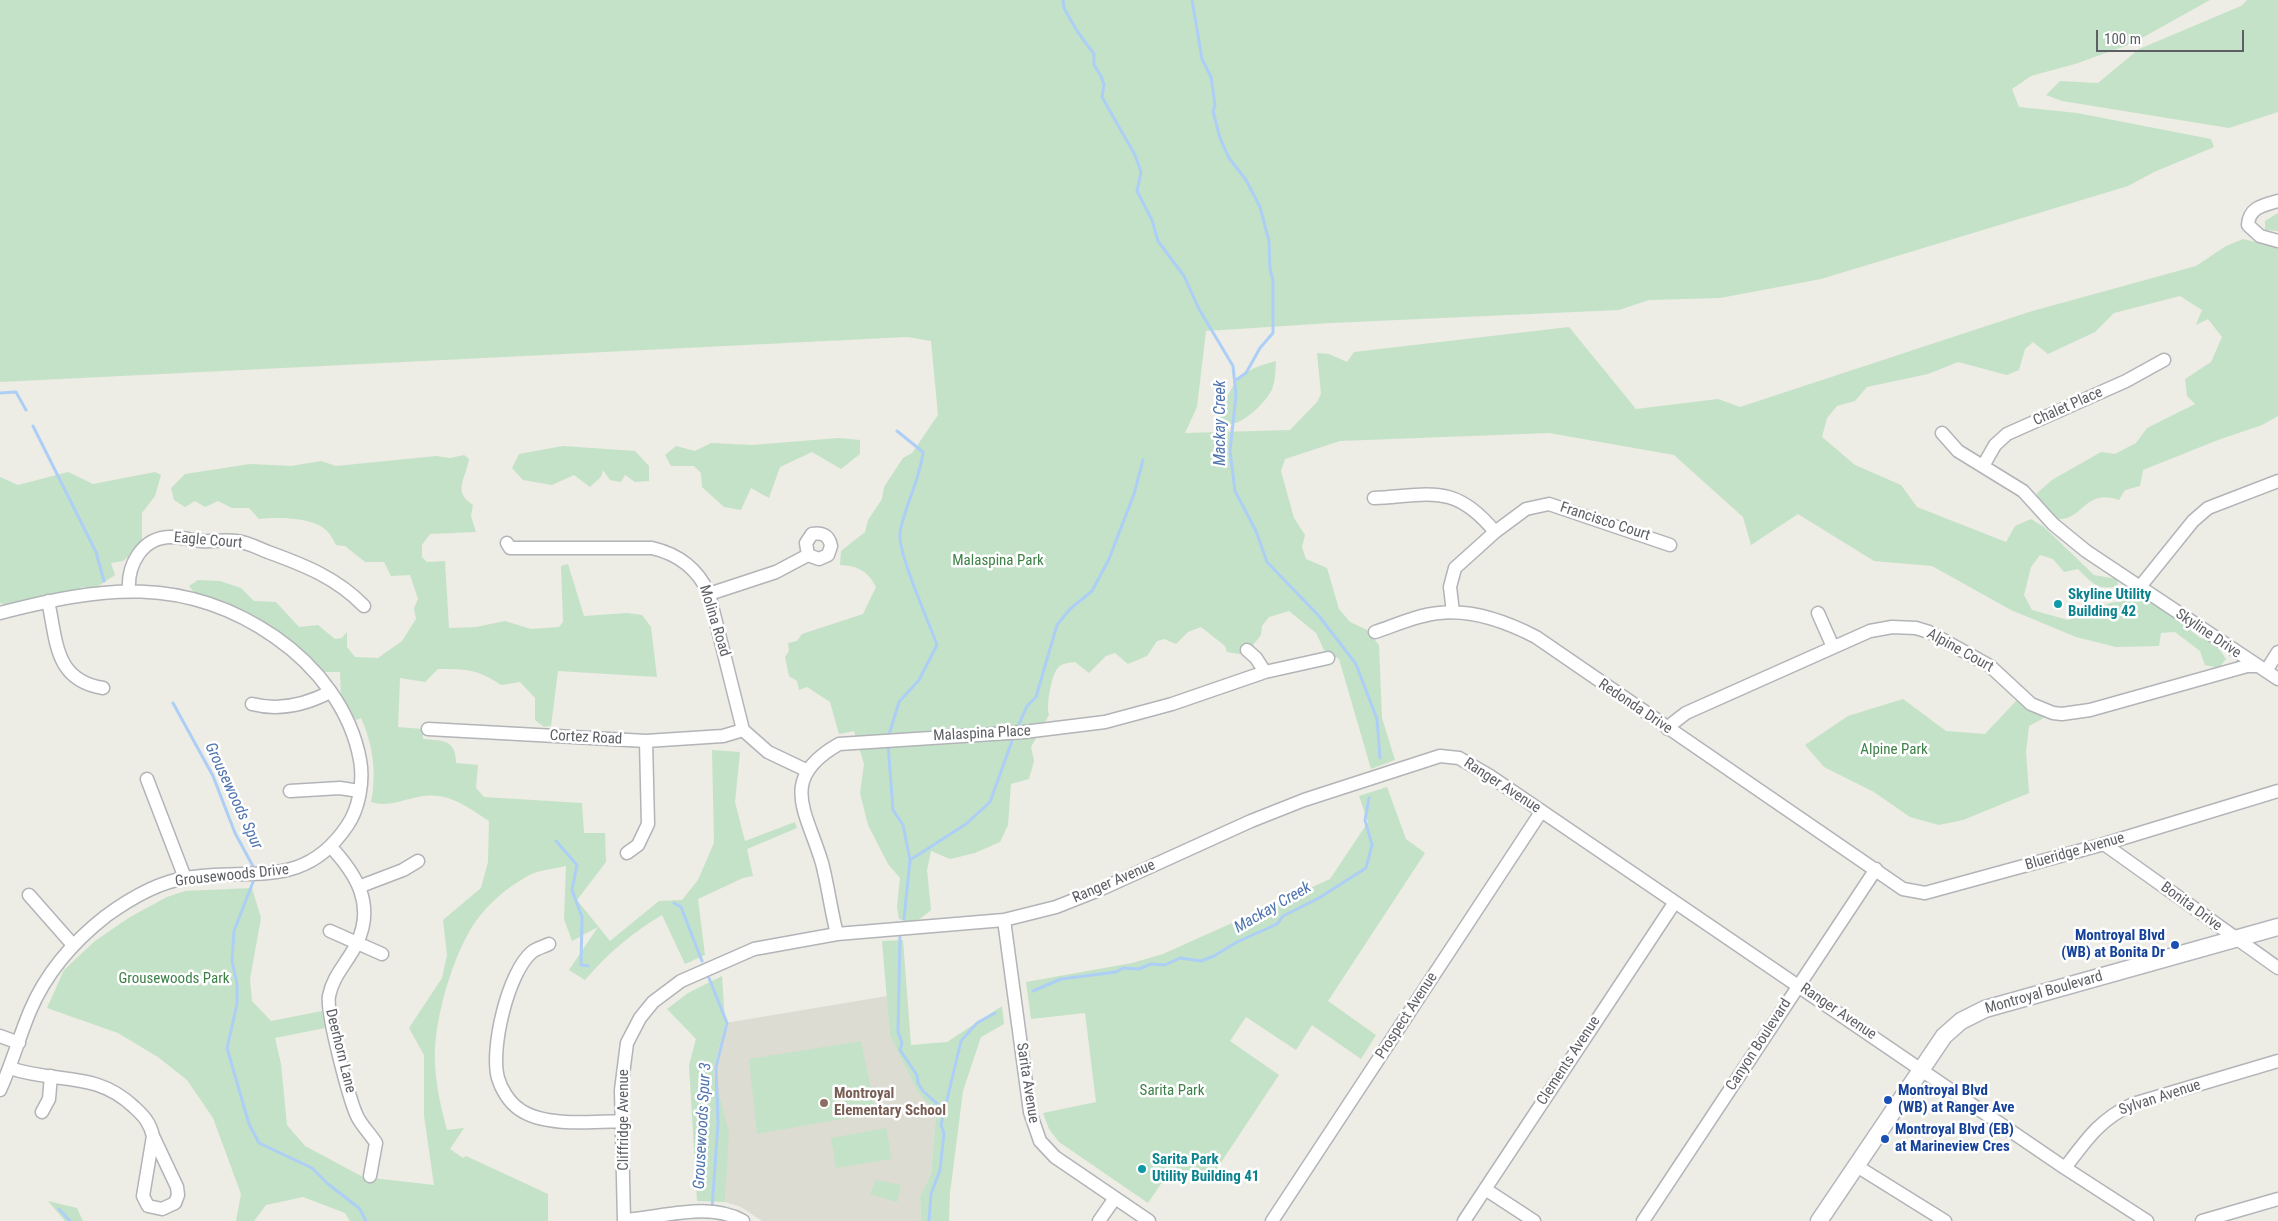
<!DOCTYPE html>
<html>
<head>
<meta charset="utf-8">
<style>
	body { margin:0 }
	#map { position:relative; width:2278px; height:1221px; overflow:hidden; background:#edece5; font-family:"Roboto Condensed",sans-serif }
	canvas { display:block }
	.scale { position:absolute; left:2096px; top:30px; width:148px; height:22px; box-sizing:border-box; border:2px solid #5d5f64; border-top:0; padding-left:6px; font-size:15px; line-height:18px; white-space:nowrap; color:#5d5f64; -webkit-text-stroke:4px #fff; paint-order:stroke }
</style>
</head>
<body>
<div id="map">
<canvas width="2278" height="1221"></canvas>
<div class="scale">100 m</div>
</div>
<script>
const c = document.querySelector('canvas').getContext('2d');
c.lineJoin = 'round';
function fillPath(path, color) {
  c.fillStyle = color;
  c.fill(path, 'evenodd');
}
function strokePath(path, color, width, dash) {
  c.strokeStyle = color;
  c.lineWidth = width;
  c.lineCap = dash ? 'butt' : 'round';
  c.setLineDash(dash || []);
  c.stroke(path);
}
function label(font, color, halo, rows, align = 'center') {
  c.font = font + ' "Roboto Condensed",sans-serif';
  c.lineWidth = 5;
  c.setLineDash([]);
  c.textBaseline = 'middle';
  c.strokeStyle = halo;
  c.fillStyle = color;
  for (const [text, x, y, turn = 0] of rows) {
    c.save();
    c.translate(x, y);
    c.rotate((+turn || 0) * Math.PI / 180);
    c.textAlign = isNaN(turn) ? turn : align;
    if (halo) c.strokeText(text, 0, 0);
    c.fillText(text, 0, 0);
    c.restore();
  }
}
fillPath(new Path2D(`
	M887 996 890 1036 918 1093 936 1113 931 1174 920 1196 921 1221H762L741 1207 725 1202 726 1172 713 1071 725 1023Z`), '#dddcd3');
fillPath(new Path2D(`
	M0 0H2210L2131 44 2075 64 2031 76 2012 89 2019 107 2077 113 2211 139 2214 147 2154 172 2128 186 1821 279 1720 298 1649 300 1619 310 1331 323 1206 331 1197 407 1185 433 1290 430 1317 402 1321 394 1317 353 1329 354 1347 362 1354 352 1569 327 1636 409 1718 399 1740 407 2029 312 2196 266 2226 246 2243 239 2278 247V416L2262 425 2218 440 2143 470 2140 486 2125 490 2119 500C2085 488 2083 520 2059 519 2052 519 2045 517 2039 515L2037 493 2052 480 2101 452 2115 454 2136 443 2147 428 2195 404 2187 396 2185 379 2211 362 2222 337 2208 319 2196 325 2202 310 2180 296 2114 313 2095 332 2048 354 2033 342 2025 349 2019 370 2007 375 1958 362 1928 374 1867 387 1855 401 1837 406 1827 418 1822 437 1855 465 1901 485 1917 507 2006 542 2015 526 2031 519 2044 527 2094 575 2117 579 2118 586C2098 591 2092 583 2078 569L2064 572 2053 559 2040 555 2031 567 2024 595 2032 610 2068 620 2110 603 2142 598 2160 606 2200 638 2215 643 2226 659 2219 668 2205 665 2200 651 2175 632 2161 633 2159 646 2116 647 2076 637 2011 610 1932 566 1874 561 1798 514 1751 545 1743 517 1674 455 1549 433 1340 441 1285 459 1281 471 1294 518 1305 535 1302 547 1306 559 1327 568 1339 609 1350 622 1367 630 1379 645 1382 718 1395 760 1371 769 1339 659 1324 650 1316 633 1289 611 1269 617 1262 626 1261 635 1245 655 1227 652 1225 646 1201 627 1188 632 1176 644 1164 639 1157 641 1147 656 1128 664 1115 653 1106 656 1089 673 1075 662C1068 663 1061 663 1057 669 1051 677 1046 706 1049 715L1031 747 1034 761 1029 779 1011 784 1008 825 1000 842 975 853 950 859 931 851 927 870 931 910C919 920 914 925 899 919L897 907 900 878 888 864 868 825 860 793 864 764 854 731 839 734 830 702 807 687 799 690 797 681 789 676 785 657 789 651 788 643 797 641 802 634 863 614 876 587C868 571 858 566 840 565L841 551 865 532 868 520 882 499 884 487 903 458 912 453 938 415 931 341 907 337 0 382Z
	M2247 0H2278V112L2229 128 2062 101 2046 95 2060 81 2098 83 2139 49 2241 6Z
	M2278 213V231L2265 230V221Z
	M1276 361C1275 371 1276 384 1270 393 1261 408 1224 444 1214 410 1226 405 1229 389 1238 380 1249 368 1262 365 1276 361Z
	M838 438 860 440V454L841 469 812 452 780 467 769 498 751 488 741 510 724 507 702 487 701 473 694 466H671L665 455 676 446 695 451 711 443 752 445Z
	M563 446 635 451 649 466V481L635 482 625 475 621 482 610 480 603 470 601 477 590 487 574 475 552 485 523 480 512 468 519 454Z
	M464 455 469 459C466 478 452 492 473 505L471 516 476 532 430 534 422 545V557L427 562 445 561 449 628 476 627 505 621 531 629 559 627 563 622 561 566 568 564 584 616 627 613 642 615 651 627 657 677 558 671 551 726 544 727 535 720V698L520 682 501 685C478 669 465 669 438 669L425 682 400 678 398 727 423 729V739C443 741 456 739 456 763L478 765 476 788 484 797 582 803 584 833H605L606 862 577 900 610 941 659 901 682 900 698 880 714 843 712 750 740 752 735 802 745 841 795 822 797 828 747 849 753 876 743 878 698 899 705 955 685 964 662 915C632 933 608 953 585 980L569 970 598 927 572 941 564 919 566 866C554 869 536 870 526 877 503 890 482 909 469 932 450 966 433 1024 435 1063 436 1086 441 1108 447 1130L464 1128 450 1149 463 1158 466 1156 548 1194V1221H350L345 1213 303 1197 266 1205 254 1221H236L241 1194 213 1118 187 1080 158 1057 118 1033 47 1008 64 970 95 941 130 917 167 897 185 891 252 888 261 918 250 979 252 1001 271 1021 322 1011 325 1028 275 1038 281 1064 287 1125 305 1146 363 1177 434 1185 424 1116V1055L409 1028 442 978 447 955 443 920 481 888 488 862 489 821C469 808 450 793 424 796 405 798 390 808 371 802 377 774 373 744 361 718L356 720 341 698 340 672H322L196 595 189 586 198 580 220 581 241 588 254 601 276 602 299 627 318 625 335 639 342 638 347 632V647L355 657 378 658 402 641 416 619 414 608 418 599 410 575 391 576 384 562H365L345 546 336 545C334 541 331 535 328 532 315 517 277 517 259 519L249 508H232L218 501 205 507 195 501 185 507 174 500 171 488 185 474 250 464 291 466 321 461 336 466 436 456 450 458Z
	M68 472 93 484 155 472 161 475 155 496 142 513V545L123 561 111 563 115 575 97 587H82L71 593 7 605 0 603V477L18 485Z
	M1903 699 1946 731 1985 734 2016 701 2053 713 2029 726 2026 752 2029 793 1963 820 1939 825 1910 817 1874 792 1824 767 1805 745 1848 716Z
	M1387 787 1406 839 1425 853 1328 1001 1376 1035 1361 1059 1312 1025 1296 1050 1246 1017 1230 1041 1279 1075 1212 1176 1171 1169 1148 1203 1059 1142 1049 1129 1043 1113 1096 1102 1085 1013 1031 1019 1026 982 1132 963 1163 954 1330 879 1368 822 1359 796Z
	M903 940 911 1045 947 1042 1002 1006 1004 1024 981 1037 963 1091 950 1193 949 1221H921L920 1196 931 1174 936 1113 918 1093 890 1036 882 941Z
	M722 976 725 1023 713 1071 729 1132 725 1202 697 1201 689 1065 696 1039 667 1009 688 993Z
	M861 1041 876 1113 757 1134 749 1059Z
	M886 1128 892 1159 836 1168 831 1138Z
	M876 1180 901 1185 897 1202 870 1194Z
	M48 1201 77 1208 83 1221H65Z`), '#c4e2c7');
strokePath(new Path2D(`
	M1063 0 1064 8 1077 31 1094 54V65L1101 76 1104 85 1102 97 1135 155 1141 172 1137 191 1152 220 1158 241 1184 276 1199 309 1233 366 1236 395 1230 451 1235 491 1256 531 1267 562 1319 616 1356 664 1377 719 1380 758
	M1192 0 1202 59 1211 77 1215 105 1213 111 1220 138 1229 158 1246 180 1260 207 1269 241 1270 269 1273 280V333L1260 348 1246 373 1236 380
	M0 393 16 392 26 410
	M33 426 96 552 104 581
	M173 703 213 776 235 833 255 870
	M1019 724 1027 706 1036 697 1057 625 1070 609 1092 591 1109 559 1134 494 1143 460
	M888 738 899 702 919 680 937 645C929 622 897 552 900 532 905 505 920 480 923 452L897 431
	M888 744 893 810 903 825 910 860 904 919
	M556 841 577 865 572 890 582 917 581 965 588 966
	M910 860 966 824 990 802 1012 741
	M253 882 234 931 232 961 237 984V1004L227 1048 249 1124 259 1143 312 1168 328 1184 359 1208 366 1221
	M674 903 681 907 702 961
	M900 937 898 1032 902 1043 900 1050 917 1075 918 1083 923 1091 944 1110
	M709 978 727 1023 716 1067 718 1123 712 1209
	M1033 991 1061 979 1116 972 1123 968 1139 969 1151 964 1165 965 1180 958 1201 961 1214 956 1237 942 1277 924 1283 916 1319 898 1366 868 1372 845 1365 820 1369 798
	M59 1209 70 1221
	M929 1221 931 1194 940 1170 944 1133 941 1125 961 1041 977 1023 995 1013`), '#adcff6', 3);
const street = new Path2D(`
	M2278 201C2264 205 2249 207 2248 225L2260 236 2278 241
	M1942 433 1958 451 2023 491 2053 524 2086 551 2278 679
	M1983 466 1995 445 2007 434 2126 381 2164 360
	M1374 498C1431 495 1455 483 1495 532
	M507 543 510 548H652C678 554 698 569 709 594L743 730 768 752 808 771
	M2139 588 2193 521 2208 508 2278 481
	M129 591C127 565 142 537 171 537 181 537 191 540 201 541 213 542 224 539 236 541 247 542 258 548 268 552 304 565 337 578 364 606
	M709 594 776 572 808 555 806 543 812 534C822 532 829 535 831 546L828 555 819 559 808 555
	M48 601C57 641 54 680 103 688
	M1453 612 1450 587 1455 568 1495 532 1526 509 1549 504 1670 545
	M0 613C101 587 184 574 275 637 317 666 351 710 360 760 364 781 359 809 347 826 303 891 251 867 186 878 159 882 128 900 106 916 74 941 46 973 30 1011 19 1037 12 1064 0 1090
	M1818 613 1833 647
	M1375 632C1396 625 1417 615 1439 613 1472 609 1507 622 1536 637L1903 889 1925 893 2104 844 2278 791
	M1247 650 1256 658 1265 672
	M2266 671 2278 652
	M252 704C279 711 305 705 330 692
	M428 729 646 741 723 736 743 730
	M1668 729 1673 723 1686 713 1870 631 1892 627 1916 628 1929 632 1990 666 2031 704 2053 713 2062 714 2090 710 2247 666H2256
	M147 779 185 878
	M290 791 340 788 359 791
	M2104 844 2278 968
	M331 847C357 875 375 905 357 943 348 962 333 975 329 996 326 1012 350 1103 358 1118 363 1127 371 1135 376 1143L370 1176
	M627 853 638 845 648 824 646 741
	M361 886 403 870 418 861
	M29 895 73 945
	M1004 920 1030 1112 1040 1141 1055 1157 1149 1221
	M330 931 382 954
	M837 934C831 911 828 886 822 863 807 812 777 779 839 744L1024 732 1105 722 1172 704 1265 672 1328 658
	M549 944C543 947 537 948 532 952 508 972 490 1049 498 1078 501 1089 509 1102 519 1109 543 1127 593 1122 623 1121
	M0 1036 19 1043
	M10 1068C56 1084 95 1070 134 1107 144 1116 150 1123 153 1136L177 1187 178 1195 175 1203 162 1209 148 1206 143 1196 153 1136
	M42 1112 49 1099 51 1076
	M1855 1165 1945 1221
	M2065 1168C2086 1140 2100 1119 2133 1104L2278 1061
	M1485 1189 1534 1221
	M624 1220C661 1218 709 1201 743 1221
	M624 1221 621 1090 627 1043 640 1018 653 1002 681 981 754 949 837 934 1004 920 1056 907 1099 890 1251 821 1304 800 1440 756 1459 758 1490 776 2065 1168 2147 1221
	M1099 1221 1115 1198
	M1272 1221 1541 812
	M1464 1221 1675 902
	M1643 1221 1876 869
	M2202 1221 2278 1199`);
const secondary = new Path2D(`
	M1819 1221 1944 1036 1961 1021 1985 1009 2278 927`);
strokePath(street, '#b2b4b8', 15);
strokePath(secondary, '#b4b6bb', 19);
strokePath(street, '#fff', 12);
strokePath(secondary, '#fff', 16);
for (const [x, y, r, color] of [
	[2058,604,5,"#0f9aa8"],
	[2175,945,5,"#1a4fb4"],
	[1888,1100,5,"#1a4fb4"],
	[824,1103,5,"#8d6e63"],
	[1885,1139,5,"#1a4fb4"],
	[1142,1169,5,"#0f9aa8"]
]) {
  const dot = new Path2D();
  dot.arc(x, y, r, 0, 2 * Math.PI);
  c.fillStyle = color;
  c.fill(dot);
  strokePath(dot, '#fff', 2);
}
label('15px', '#5d5f64', '#fff', [
	["Chalet Place",2068,407,-24],
	["Francisco Court",1605,522,18],
	["Eagle Court",208,541,5],
	["Molina Road",714,621,73],
	["Skyline Drive",2208,634,34],
	["Alpine Court",1960,651,29],
	["Redonda Drive",1635,707,34],
	["Malaspina Place",982,734,-3],
	["Cortez Road",586,738,3],
	["Ranger Avenue",1502,786,33],
	["Blueridge Avenue",2075,852,-16],
	["Grousewoods Drive",232,876,-6],
	["Ranger Avenue",1114,882,-23],
	["Bonita Drive",2191,907,36],
	["Montroyal Boulevard",2044,993,-16],
	["Ranger Avenue",1838,1012,34],
	["Prospect Avenue",1407,1016,-57],
	["Canyon Boulevard",1759,1045,-57],
	["Deerhorn Lane",340,1051,76],
	["Clements Avenue",1569,1061,-57],
	["Sarita Avenue",1027,1083,81],
	["Sylvan Avenue",2160,1098,-18],
	["Cliffridge Avenue",624,1120,-90]
]);
label('15px', '#3e8148', '#fff', [
	["Malaspina Park",998,561],
	["Alpine Park",1894,750],
	["Grousewoods Park",174,979],
	["Sarita Park",1172,1091]
]);
label('bold 15px', '#0d838f', '#fff', [
	["Skyline Utility",2068,595],
	["Building 42",2068,612],
	["Sarita Park",1152,1160],
	["Utility Building 41",1152,1177]
], 'left');
label('bold 15px', '#164399', '#fff', [
	["Montroyal Blvd",2165,936,"right"],
	["(WB) at Bonita Dr",2165,953,"right"],
	["Montroyal Blvd",1898,1091],
	["(WB) at Ranger Ave",1898,1108],
	["Montroyal Blvd (EB)",1895,1130],
	["at Marineview Cres",1895,1147]
], 'left');
label('bold 15px', '#785e54', '#fff', [
	["Montroyal",834,1094],
	["Elementary School",834,1111]
], 'left');
label('italic 16px', '#4f74af', '#fff', [
	["Mackay Creek",1221,423,-90],
	["Grousewoods Spur",233,796,65],
	["Mackay Creek",1273,908,-30],
	["Grousewoods Spur 3",703,1126,-87]
]);
</script>
</body>
</html>
